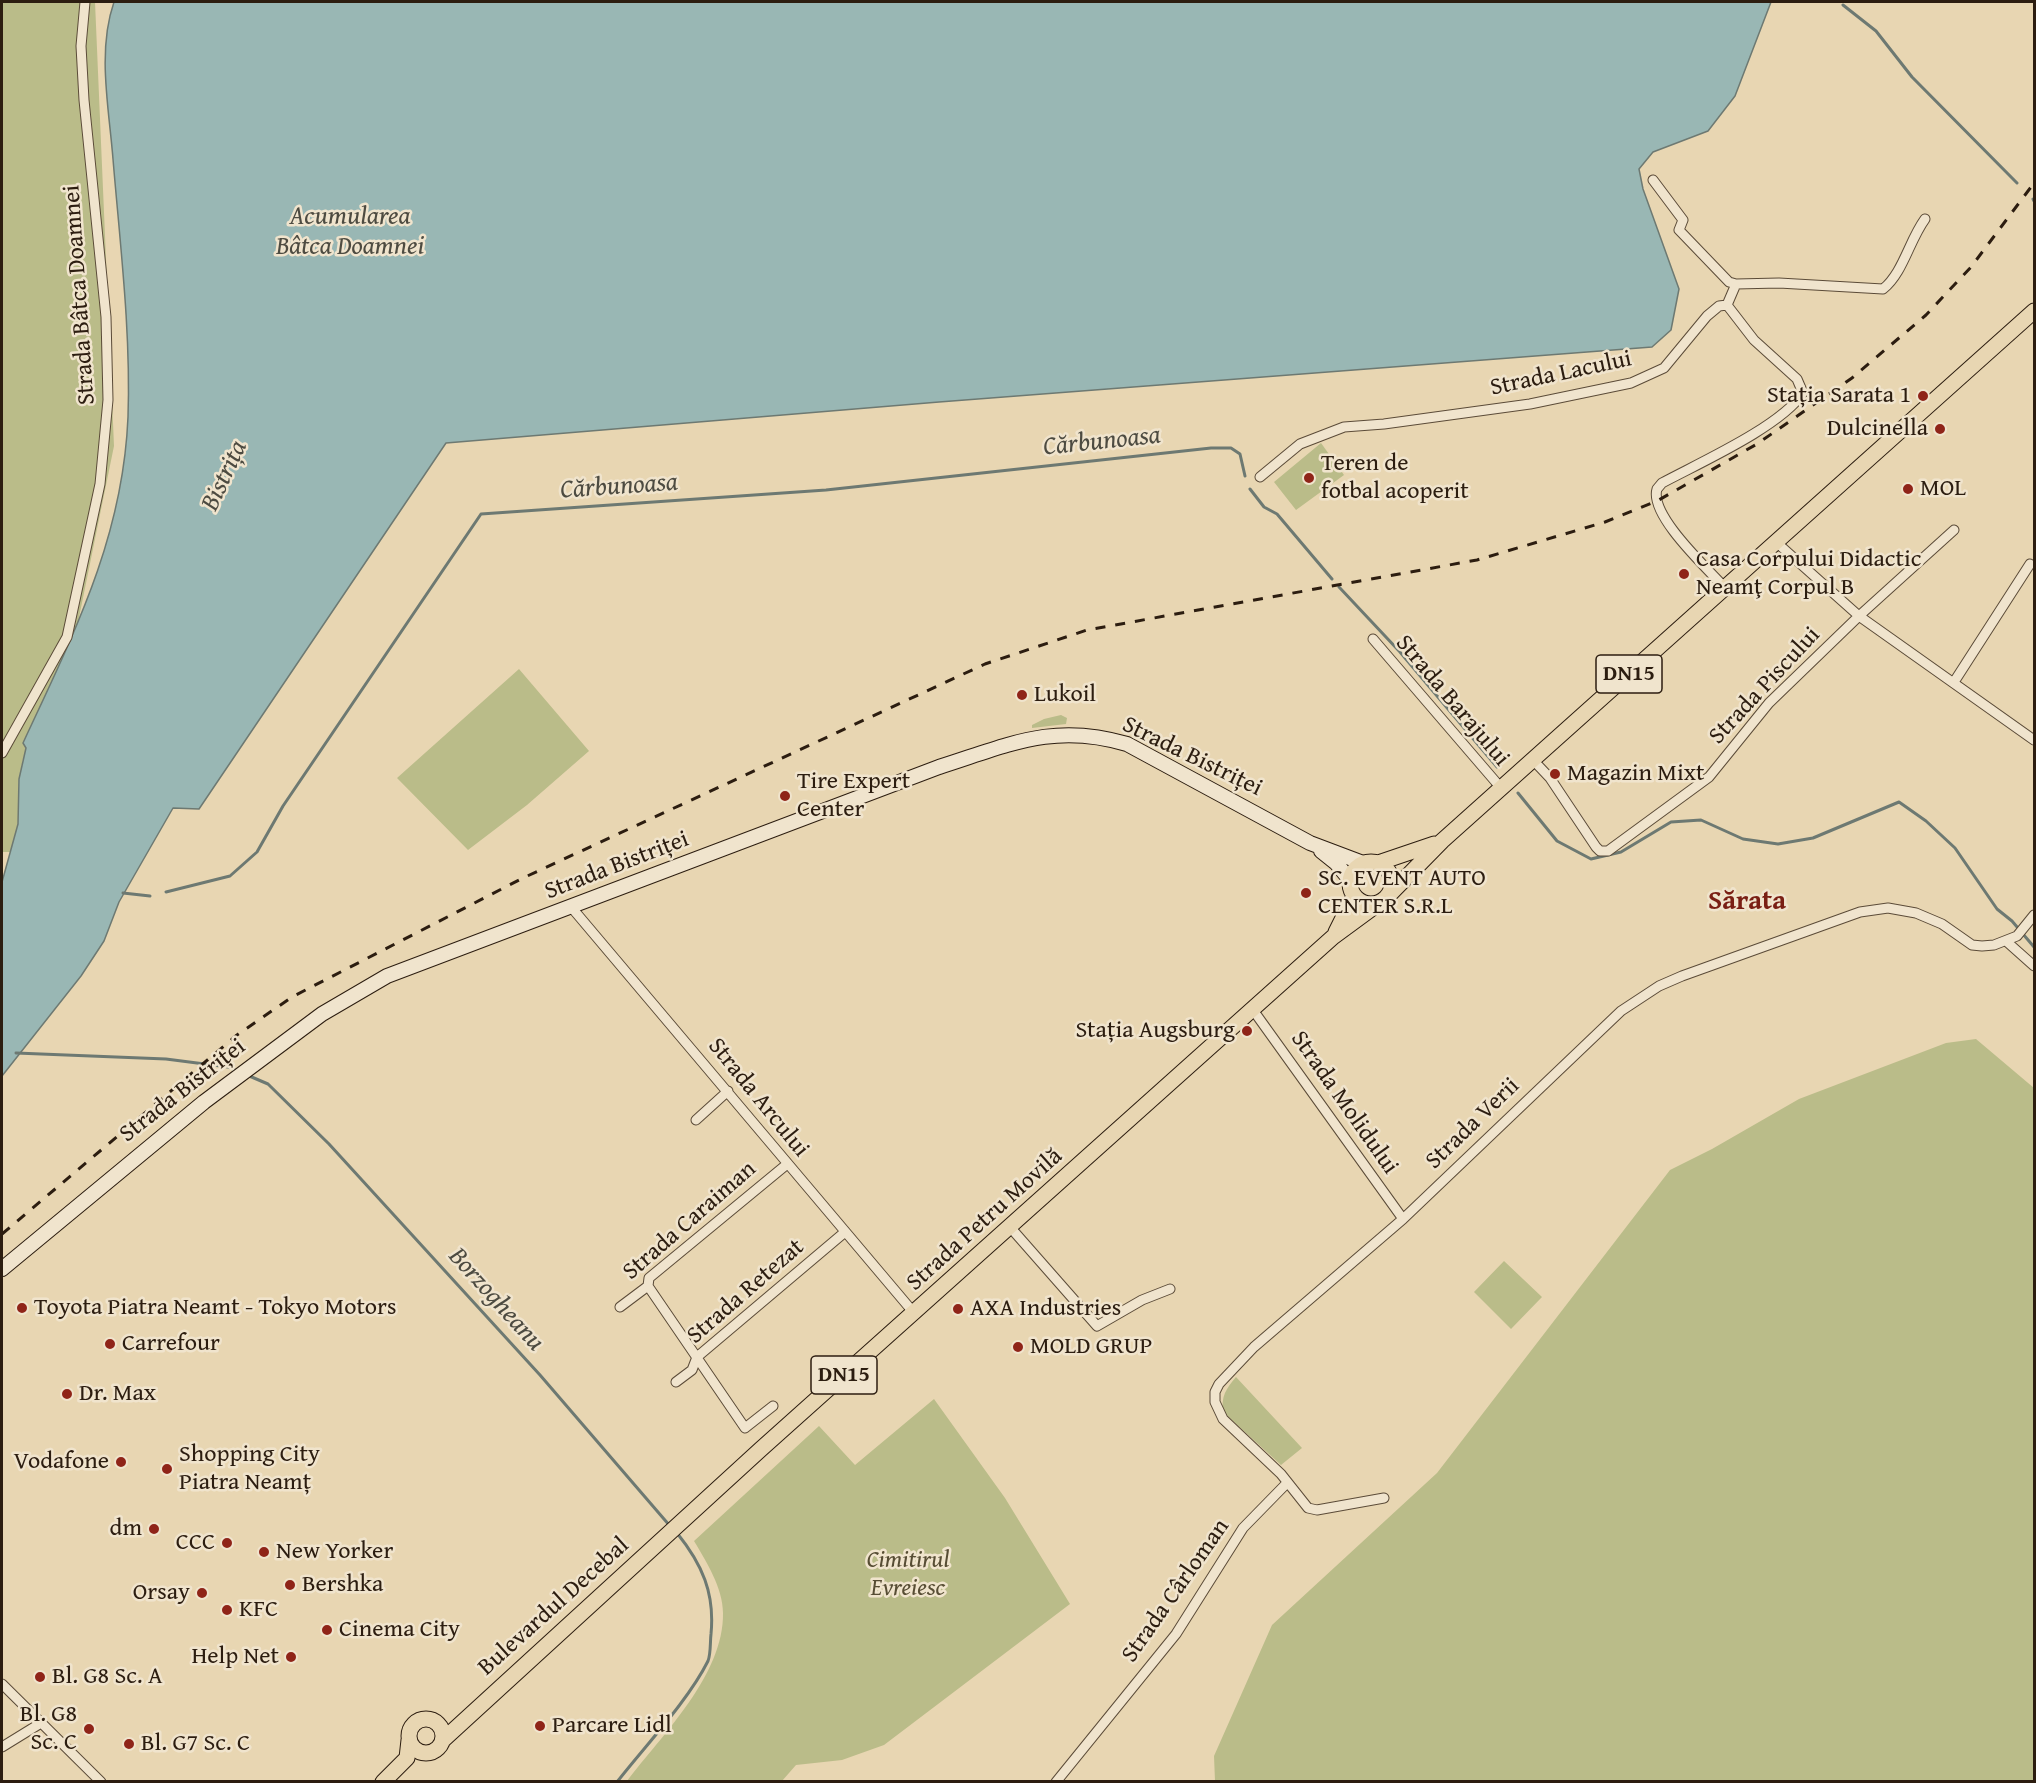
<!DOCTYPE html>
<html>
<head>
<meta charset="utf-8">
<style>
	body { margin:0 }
	#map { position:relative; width:2036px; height:1783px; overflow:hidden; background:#e8d6b2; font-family:"Gentium Book Plus",serif }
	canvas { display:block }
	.frame { position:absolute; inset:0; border:3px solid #2c1d10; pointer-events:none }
</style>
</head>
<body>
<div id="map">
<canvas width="2036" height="1783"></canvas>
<div class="frame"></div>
</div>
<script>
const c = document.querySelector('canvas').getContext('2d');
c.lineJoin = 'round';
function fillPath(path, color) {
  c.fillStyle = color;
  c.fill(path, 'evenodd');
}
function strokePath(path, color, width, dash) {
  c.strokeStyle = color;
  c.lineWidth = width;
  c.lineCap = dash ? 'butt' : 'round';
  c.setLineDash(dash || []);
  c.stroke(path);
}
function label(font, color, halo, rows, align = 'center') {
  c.font = font + ' "Gentium Book Plus",serif';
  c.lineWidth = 5;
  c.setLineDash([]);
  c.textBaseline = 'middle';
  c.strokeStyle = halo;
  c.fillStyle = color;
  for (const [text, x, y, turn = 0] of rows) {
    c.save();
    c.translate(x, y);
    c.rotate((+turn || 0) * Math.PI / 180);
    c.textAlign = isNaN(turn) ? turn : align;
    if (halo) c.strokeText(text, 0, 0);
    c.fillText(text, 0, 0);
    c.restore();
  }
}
fillPath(new Path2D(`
	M2 2H95L114 446 75 637 23 759 19 779 18 824 12 852H2Z
	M1321 443 1344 475 1296 510 1274 482Z
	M519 669 589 751 527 805 468 850 397 778Z
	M1061 715 1067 718 1066 724 1032 728V725L1044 719Z
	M1976 1039 2034 1088V1781H1215L1214 1756 1272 1625 1437 1473 1670 1170 1712 1149 1799 1099 1946 1043Z
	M1504 1261 1542 1297 1511 1329 1474 1292Z
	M1236 1377 1302 1448 1281 1465 1223 1412C1221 1396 1226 1389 1236 1377Z
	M934 1399 1005 1498 1070 1604 884 1745 842 1760 796 1765 782 1781H627C662 1735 724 1675 723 1613 723 1588 706 1561 694 1541L819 1426 855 1465Z`), '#babc89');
const water = new Path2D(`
	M114 2H1771L1735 96 1708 131 1653 152 1639 169 1643 189 1679 289 1671 330 1652 347 939 402 446 443 199 809 173 808 119 902 104 941 81 976 2 1076V882L18 824 19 779 26 748 23 743C73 635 123 539 128 417 131 332 120 244 113 159 109 108 97 51 114 2Z`);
fillPath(water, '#99b7b4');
strokePath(water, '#6d7972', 1.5);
strokePath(new Path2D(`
	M1843 5 1876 31 1912 77 2017 183
	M2033 199 2034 201
	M1250 489 1264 507 1277 514 1332 579
	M1339 587 1400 652 1497 767
	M1518 793 1557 841 1591 859 1621 852 1671 822 1701 820 1743 839 1778 844 1813 838 1899 802 1926 821 1955 848 1997 909 2012 921 2034 947
	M166 892 230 876 257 852 283 806 481 514 826 490 1211 448H1231L1240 454 1245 476
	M123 893 150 896
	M16 1053 166 1059 228 1067 239 1072
	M247 1075 268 1084 329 1144 540 1375 670 1526
	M617 1782C645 1746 688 1701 708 1661 711 1653 710 1642 711 1634 715 1593 702 1564 677 1533`), '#6d7972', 3);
const street = new Path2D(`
	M1653 180 1683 220 1679 230 1729 282 1736 284 1779 283 1883 289C1903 273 1909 241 1925 219
	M1727 305 1736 284
	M1260 477 1300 444 1344 427 1384 424 1530 404 1631 383 1664 368 1707 316 1719 306 1727 305 1754 340 1797 379 1803 393C1780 427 1699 463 1662 483L1657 489C1649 515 1707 568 1725 588
	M1776 542 1859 616 2034 740
	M1373 639 1501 788
	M1954 682 2030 564
	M2 753 67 637 100 484 108 400 106 317 84 100 81 46 85 2
	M1533 760 1550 778 1596 847 1600 851H1608L1709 777 1769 703 1859 616 1954 530
	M572 908 914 1313
	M2006 941 2034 966
	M1253 1010 1403 1219
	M696 1120 728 1091
	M1010 1227 1097 1326 1142 1300 1170 1289
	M648 1286 745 1428 773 1406
	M620 1307 648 1286 649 1278 786 1165
	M676 1382 692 1370 697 1357 845 1232
	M1384 1498 1317 1510 1308 1508 1281 1474 1223 1419 1215 1402V1392L1219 1384 1254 1347 1403 1219 1621 1011 1659 986 1682 976 1860 912 1888 908 1916 913 1942 924 1972 945 1982 946 1994 945 2017 936 2034 915
	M2 1684 101 1782
	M2 1747 41 1723
	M1056 1782 1176 1634 1243 1528 1287 1483`);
const secondary = new Path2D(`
	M1321 851 1336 863 1350 880
	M2 1269 204 1102 322 1014 387 976 939 767C1009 745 1053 722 1127 744L1310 843 1363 863`);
const primary = new Path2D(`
	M1350 883a21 21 0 1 1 42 0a21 21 0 1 1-42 0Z
	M1378 863 1434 844
	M1389 895 1442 841 2034 311
	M1336 932 1354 896
	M409 1736a17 17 0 1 1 34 0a17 17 0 1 1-34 0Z
	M443 1740 761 1449 1333 937 1382 901
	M383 1782 407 1758 409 1740`);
strokePath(street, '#5b4b38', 11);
strokePath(secondary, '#2c1d10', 16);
strokePath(primary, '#2c1d10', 17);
strokePath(street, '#f0e4cd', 9);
strokePath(secondary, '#f0e4cd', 14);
strokePath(primary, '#e8d6b2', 15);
strokePath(new Path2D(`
	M2 1234 237 1035 292 997 523 878 985 664 1087 630 1477 560 1605 522 1657 501 1757 444 1852 378 1926 315 1971 267 2034 183`), '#2c1d10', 3, [10, 10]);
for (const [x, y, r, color] of [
	[1923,396,6,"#8f2418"],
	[1940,429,6,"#8f2418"],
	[1309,478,6,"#8f2418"],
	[1908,489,6,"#8f2418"],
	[1684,574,6,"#8f2418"],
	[1022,695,6,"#8f2418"],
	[1555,774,6,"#8f2418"],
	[785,796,6,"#8f2418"],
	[1306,893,6,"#8f2418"],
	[1247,1031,6,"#8f2418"],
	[22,1308,6,"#8f2418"],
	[958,1309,6,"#8f2418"],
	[110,1344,6,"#8f2418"],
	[1018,1347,6,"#8f2418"],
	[67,1394,6,"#8f2418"],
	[121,1462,6,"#8f2418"],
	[167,1469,6,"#8f2418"],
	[154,1529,6,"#8f2418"],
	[227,1543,6,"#8f2418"],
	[264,1552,6,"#8f2418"],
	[290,1585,6,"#8f2418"],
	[202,1593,6,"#8f2418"],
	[227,1610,6,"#8f2418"],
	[327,1630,6,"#8f2418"],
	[291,1657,6,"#8f2418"],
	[40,1677,6,"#8f2418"],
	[540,1726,6,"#8f2418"],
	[89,1729,6,"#8f2418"],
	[129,1744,6,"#8f2418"]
]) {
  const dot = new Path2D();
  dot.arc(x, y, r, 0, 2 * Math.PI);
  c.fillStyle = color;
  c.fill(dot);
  strokePath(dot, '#f0e4cd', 2);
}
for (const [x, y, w] of [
	[1629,674,66],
	[844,1375,66]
]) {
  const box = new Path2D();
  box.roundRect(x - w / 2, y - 19, w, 38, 4.5);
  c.fillStyle = '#f0e4cd';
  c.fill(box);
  strokePath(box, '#2c1d10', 1.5);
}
label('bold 22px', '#2c1d10', null, [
	["DN15",1629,674],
	["DN15",844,1375]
]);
label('24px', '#2c1d10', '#f0e4cd', [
	["Strada Bâtca Doamnei",80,295,-94],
	["Strada Lacului",1561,374,-12],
	["Strada Piscului",1765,686,-47],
	["Strada Barajului",1452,701,50],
	["Strada Bistriței",1192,757,26],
	["Strada Bistriței",617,866,-21],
	["Strada Bistriței",183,1091,-38],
	["Strada Arcului",758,1098,51],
	["Strada Molidului",1344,1103,55],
	["Strada Verii",1473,1124,-44],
	["Strada Petru Movilă",985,1220,-42],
	["Strada Caraiman",690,1221,-41],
	["Strada Retezat",746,1292,-41],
	["Strada Cârloman",1176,1591,-55],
	["Bulevardul Decebal",554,1607,-42]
]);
label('24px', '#2c1d10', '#f0e4cd', [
	["Stația Sarata 1",1911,396,"right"],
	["Dulcinella",1928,429,"right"],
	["Teren de",1321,464],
	["fotbal acoperit",1321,492],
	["MOL",1920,489],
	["Casa Corpului Didactic",1696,560],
	["Neamţ Corpul B",1696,588],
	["Lukoil",1034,695],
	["Magazin Mixt",1567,774],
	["Tire Expert",797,782],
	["Center",797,810],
	["SC. EVENT AUTO",1318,879],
	["CENTER S.R.L",1318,907],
	["Stația Augsburg",1235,1031,"right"],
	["Toyota Piatra Neamt - Tokyo Motors",34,1308],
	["AXA Industries",970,1309],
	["Carrefour",122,1344],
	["MOLD GRUP",1030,1347],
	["Dr. Max",79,1394],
	["Shopping City",179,1455],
	["Piatra Neamț",179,1483],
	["Vodafone",109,1462,"right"],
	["dm",142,1529,"right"],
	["CCC",215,1543,"right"],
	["New Yorker",276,1552],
	["Bershka",302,1585],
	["Orsay",190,1593,"right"],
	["KFC",239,1610],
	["Cinema City",339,1630],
	["Help Net",279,1657,"right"],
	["Bl. G8 Sc. A",52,1677],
	["Bl. G8",77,1715,"right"],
	["Sc. C",77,1743,"right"],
	["Parcare Lidl",552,1726],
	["Bl. G7 Sc. C",141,1744]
], 'left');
label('italic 24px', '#574d34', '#f0e4cd', [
	["Cimitirul",908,1561],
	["Evreiesc",908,1589]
]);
label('italic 26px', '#4d4b41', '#f0e4cd', [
	["Acumularea",350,217],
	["Bâtca Doamnei",350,247],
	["Cărbunoasa",1102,442,-6],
	["Bistrița",225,476,-65],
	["Cărbunoasa",619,487,-4],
	["Borzogheanu",496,1300,48]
]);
label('bold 27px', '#7a1f14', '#f0e4cd', [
	["Sărata",1747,902]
]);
</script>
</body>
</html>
